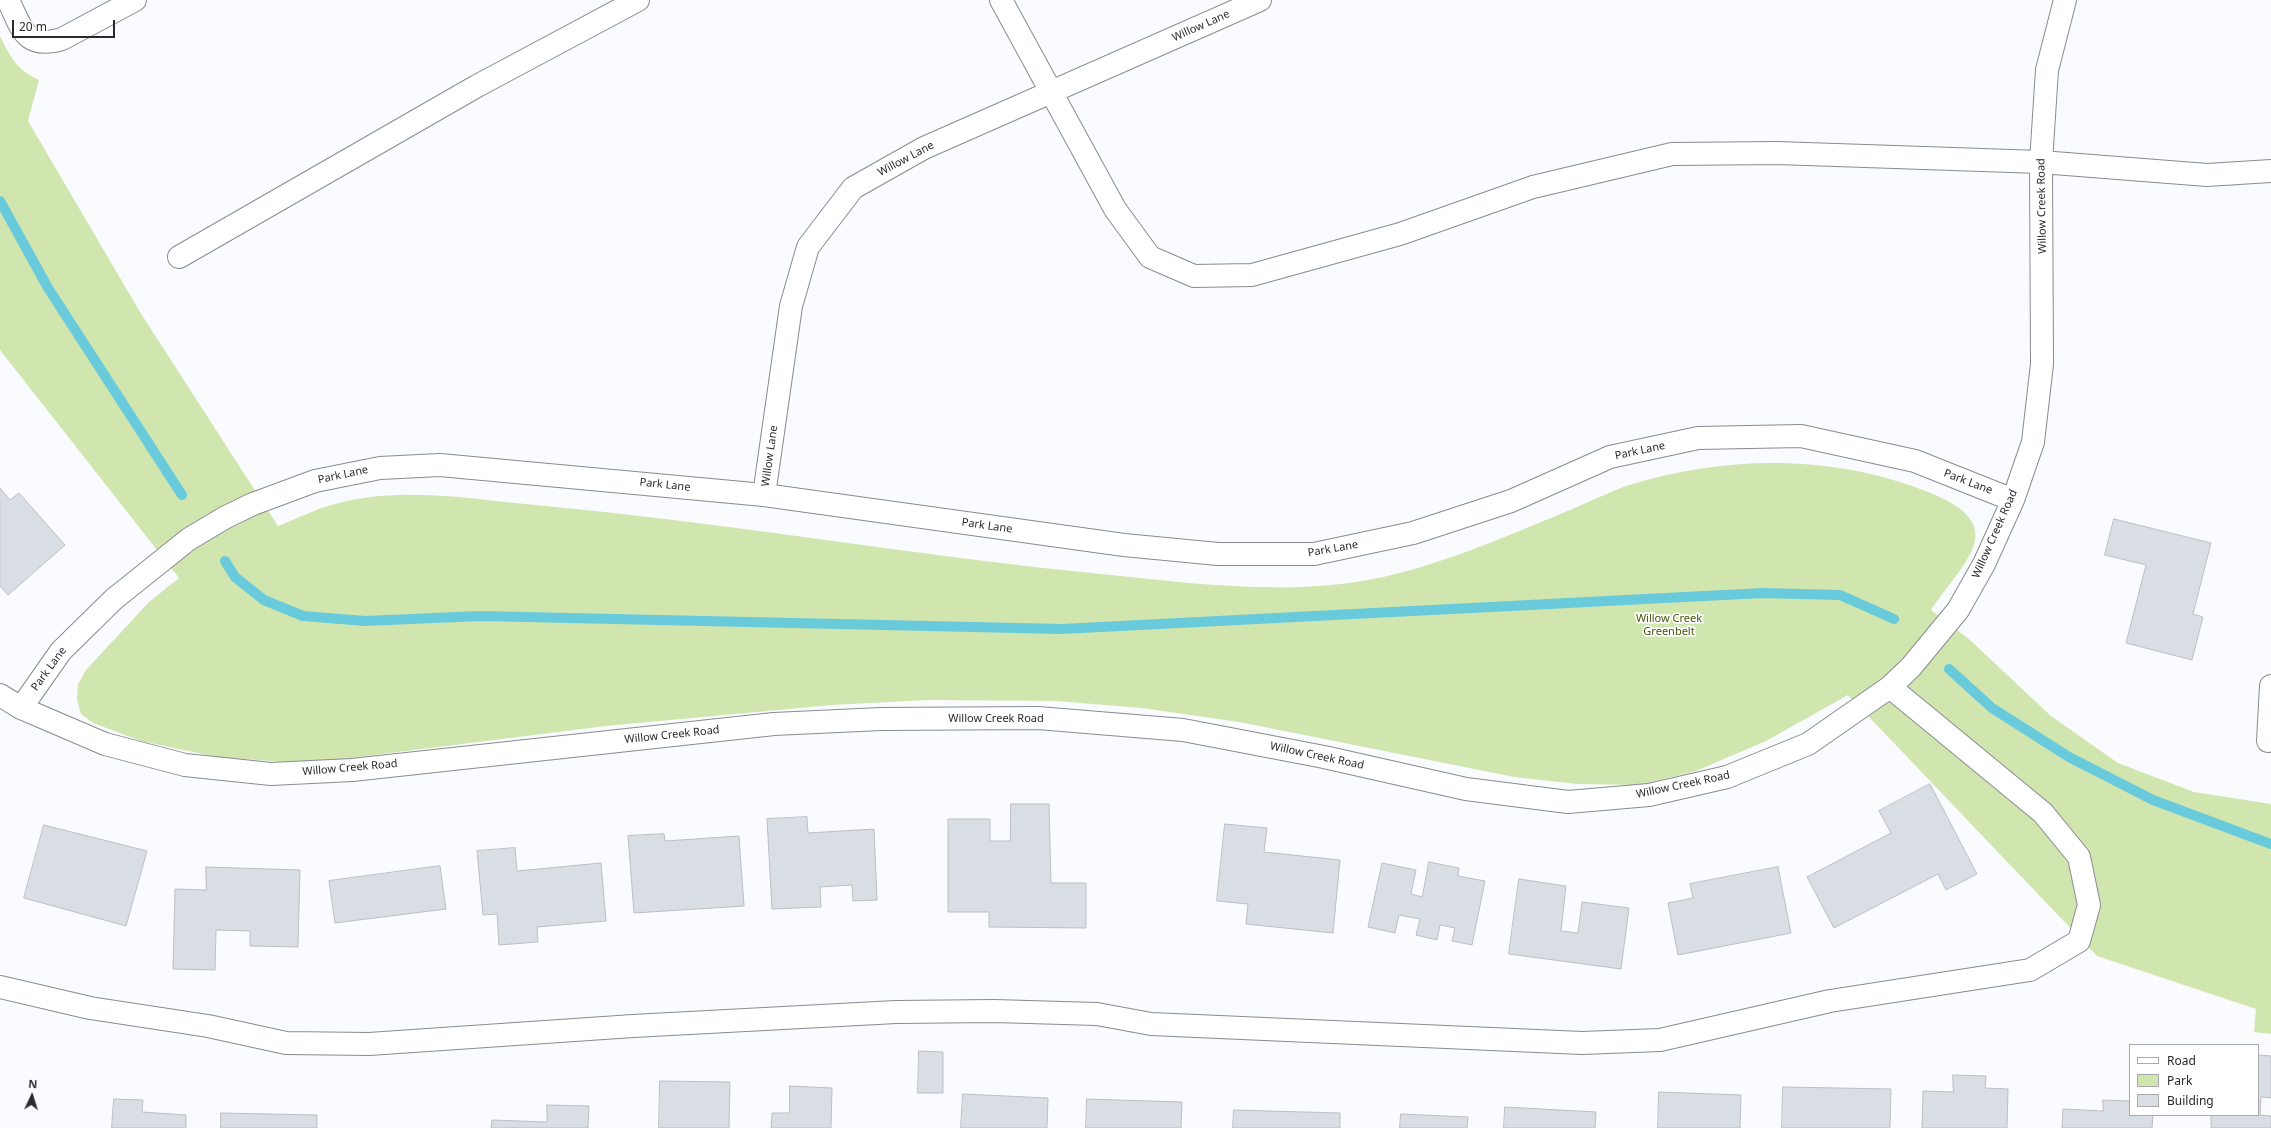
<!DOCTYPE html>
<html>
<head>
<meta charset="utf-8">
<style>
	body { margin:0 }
	#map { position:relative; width:2271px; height:1128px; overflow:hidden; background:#fafbfe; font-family:"Noto Sans",sans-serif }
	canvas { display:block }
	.legend { position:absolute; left:2129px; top:1044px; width:130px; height:72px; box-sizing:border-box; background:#fff; border:1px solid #a9aaab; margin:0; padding:5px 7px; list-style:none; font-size:12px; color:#292a2d }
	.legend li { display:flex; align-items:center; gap:8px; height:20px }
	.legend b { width:20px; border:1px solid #a9aaab }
	.north { position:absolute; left:12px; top:1076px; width:40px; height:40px; -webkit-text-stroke:3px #fff; paint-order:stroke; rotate:4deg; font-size:11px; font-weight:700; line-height:16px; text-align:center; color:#292a2d }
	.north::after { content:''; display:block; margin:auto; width:14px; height:18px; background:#292a2d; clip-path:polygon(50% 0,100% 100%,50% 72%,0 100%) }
	.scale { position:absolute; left:12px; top:20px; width:103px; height:18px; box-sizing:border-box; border:2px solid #292a2d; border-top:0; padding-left:5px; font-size:12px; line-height:14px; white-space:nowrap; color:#292a2d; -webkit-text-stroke:3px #fff; paint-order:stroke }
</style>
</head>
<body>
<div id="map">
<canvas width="2271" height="1128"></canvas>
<ul class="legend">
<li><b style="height:5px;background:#fff"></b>Road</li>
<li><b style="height:11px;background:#d1e6af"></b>Park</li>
<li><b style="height:11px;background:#d9dee4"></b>Building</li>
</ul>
<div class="north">N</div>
<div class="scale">20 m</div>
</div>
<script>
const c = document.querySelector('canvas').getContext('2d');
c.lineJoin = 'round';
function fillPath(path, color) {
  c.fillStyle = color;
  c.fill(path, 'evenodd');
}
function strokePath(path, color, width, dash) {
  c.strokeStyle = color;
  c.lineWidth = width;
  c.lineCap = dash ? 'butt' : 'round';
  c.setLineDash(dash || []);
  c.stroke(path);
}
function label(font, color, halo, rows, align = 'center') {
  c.font = font + ' "Noto Sans",sans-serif';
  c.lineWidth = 3.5;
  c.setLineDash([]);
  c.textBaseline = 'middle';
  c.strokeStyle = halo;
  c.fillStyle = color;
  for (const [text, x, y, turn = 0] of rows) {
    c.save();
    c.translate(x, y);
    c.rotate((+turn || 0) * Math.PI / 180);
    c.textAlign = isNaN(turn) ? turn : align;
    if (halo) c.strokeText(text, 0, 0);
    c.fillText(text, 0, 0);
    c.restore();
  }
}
fillPath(new Path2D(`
	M0 36C11 58 16 69 39 80L28 121 140 312 278 526C298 518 318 508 339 503 390 490 443 495 495 501 532 505 569 508 605 512 771 530 935 558 1101 574 1180 582 1262 593 1341 584 1421 575 1496 540 1570 510 1589 502 1609 492 1629 485 1726 455 1834 454 1928 492 2012 525 1966 559 1931 610L1970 640 2051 716 2118 763 2194 792 2271 804V1034L2254 1032 2256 1009 2097 956 1848 695 1766 741 1696 771 1639 785 1577 784 1514 777 1239 722 1142 708 1056 701 928 700 832 705 606 726 342 759 285 762 217 757 141 741 93 723 81 714 77 700 78 684 86 670 149 602 179 578 0 350Z`), '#d1e6af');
strokePath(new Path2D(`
	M0 201 48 288 182 495
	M225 561 235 577 264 600 303 616 365 621 480 616 1062 629 1763 593 1840 595 1894 619
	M1949 669 1992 708 2069 757 2153 800 2271 844`), '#68cada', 10);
const building = new Path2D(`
	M0 488 10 500 19 493 65 545 8 595 0 586Z
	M2114 519 2211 543 2193 614 2203 617 2192 660 2126 643 2146 565 2105 555Z
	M1930 784 1977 874 1946 890 1938 874 1834 928 1807 877 1891 833 1879 811Z
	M1011 804H1049L1051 883H1086V928L989 927V912H948V819H990V841H1010Z
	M807 817 808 833 874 829 877 900 853 901 852 885 820 887 821 907 772 909 767 819Z
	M1225 824 1267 828 1264 852 1340 860 1333 933 1246 924 1248 904 1217 901Z
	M44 825 147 851 126 926 24 898Z
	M664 834 665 841 739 836 744 906 634 913 628 836Z
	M515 848 517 871 601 863 606 921 537 927 538 942 499 945 497 914 483 915 477 851Z
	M1429 862 1459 868 1458 876 1485 881 1472 945 1452 941 1455 928 1440 925 1437 940 1416 935 1420 919 1399 915 1395 933 1368 927 1382 863 1416 870 1411 894 1422 897Z
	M440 866 446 909 335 923 329 881Z
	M206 867 300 870 298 947 250 946V931L216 930 215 970 173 969 175 889 206 890Z
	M1778 867 1791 933 1678 955 1668 903 1693 898 1690 884Z
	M1519 879 1566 886 1561 931 1578 933 1582 902 1629 908 1621 969 1509 954Z
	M919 1051 943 1052V1093H918Z
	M2258 1055 2271 1056V1098L2261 1097 2260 1115 2271 1116V1128H2211V1115H2258Z
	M1953 1075 1986 1076 1985 1088 2008 1089 2007 1128H1922L1923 1091 1953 1092Z
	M660 1081 730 1082 729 1128H659Z
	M790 1086 832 1088 831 1128H771L772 1113H789Z
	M1783 1087 1891 1089 1890 1128H1782Z
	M1659 1092 1741 1095 1740 1128H1658Z
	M963 1094 1048 1098 1047 1128H961Z
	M114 1099 143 1100 142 1112 186 1115V1128H112Z
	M1087 1099 1182 1102 1181 1128H1086Z
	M2103 1100 2130 1101V1115H2153L2152 1128H2062L2063 1109 2103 1111Z
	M547 1105 589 1106 588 1128H491L492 1120 547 1122Z
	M1505 1107 1596 1112 1595 1128H1504Z
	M1234 1110 1340 1113V1128H1233Z
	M221 1113 317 1115V1128H221Z
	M1401 1114 1468 1117 1467 1128H1400Z`);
fillPath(building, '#d9dee4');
strokePath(building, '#bbbfc5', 1);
const minor = new Path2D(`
	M8 0C22 28 24 50 62 39L135 0
	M1001 0 1115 209 1150 257 1194 276 1252 275 1400 234 1533 187 1672 154 1777 153 2041 162 2207 175 2271 171
	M179 257 477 86 638 0
	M764 495 791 306 808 247 853 188 924 148 1260 0
	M0 695 21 708 105 744 185 765 271 774 352 770 774 724 881 719 1038 718 1183 730 1324 757 1466 789 1568 802 1649 795 1727 777 1808 744 1890 687 1911 667 1958 610 1984 564 2013 500 2033 442 2042 364 2041 162 2047 70 2065 0
	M21 708 61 651 114 599 189 539 226 517 253 504 315 481 380 468 440 465 764 495 1124 545 1218 554H1314L1413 533 1511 501 1610 457 1698 438 1801 436 1915 461 2013 500
	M2268 741 2271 686
	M0 987 90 1008 208 1026 286 1043 369 1044 633 1026 896 1012 994 1011 1097 1014 1151 1024 1582 1043 1660 1040 1830 1001 2030 970 2079 941 2089 905 2079 857 2043 813 1890 687`);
strokePath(minor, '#878c91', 24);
strokePath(minor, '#fff', 22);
label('11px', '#292a2d', '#fff', [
	["Willow Lane",1201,26,-24],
	["Willow Lane",906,159,-28],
	["Willow Creek Road",2042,206,-91],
	["Park Lane",1640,451,-12],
	["Willow Lane",770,456,-82],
	["Park Lane",343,475,-12],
	["Park Lane",1968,482,21],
	["Park Lane",665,485,6],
	["Park Lane",987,526,8],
	["Willow Creek Road",1995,534,-66],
	["Park Lane",1333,549,-10],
	["Park Lane",49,669,-54],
	["Willow Creek Road",996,719],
	["Willow Creek Road",672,735,-6],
	["Willow Creek Road",1317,756,12],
	["Willow Creek Road",350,768,-5],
	["Willow Creek Road",1683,785,-12]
]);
label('11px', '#42570c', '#fff', [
	["Willow Creek",1669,619],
	["Greenbelt",1669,632]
]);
</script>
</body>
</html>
